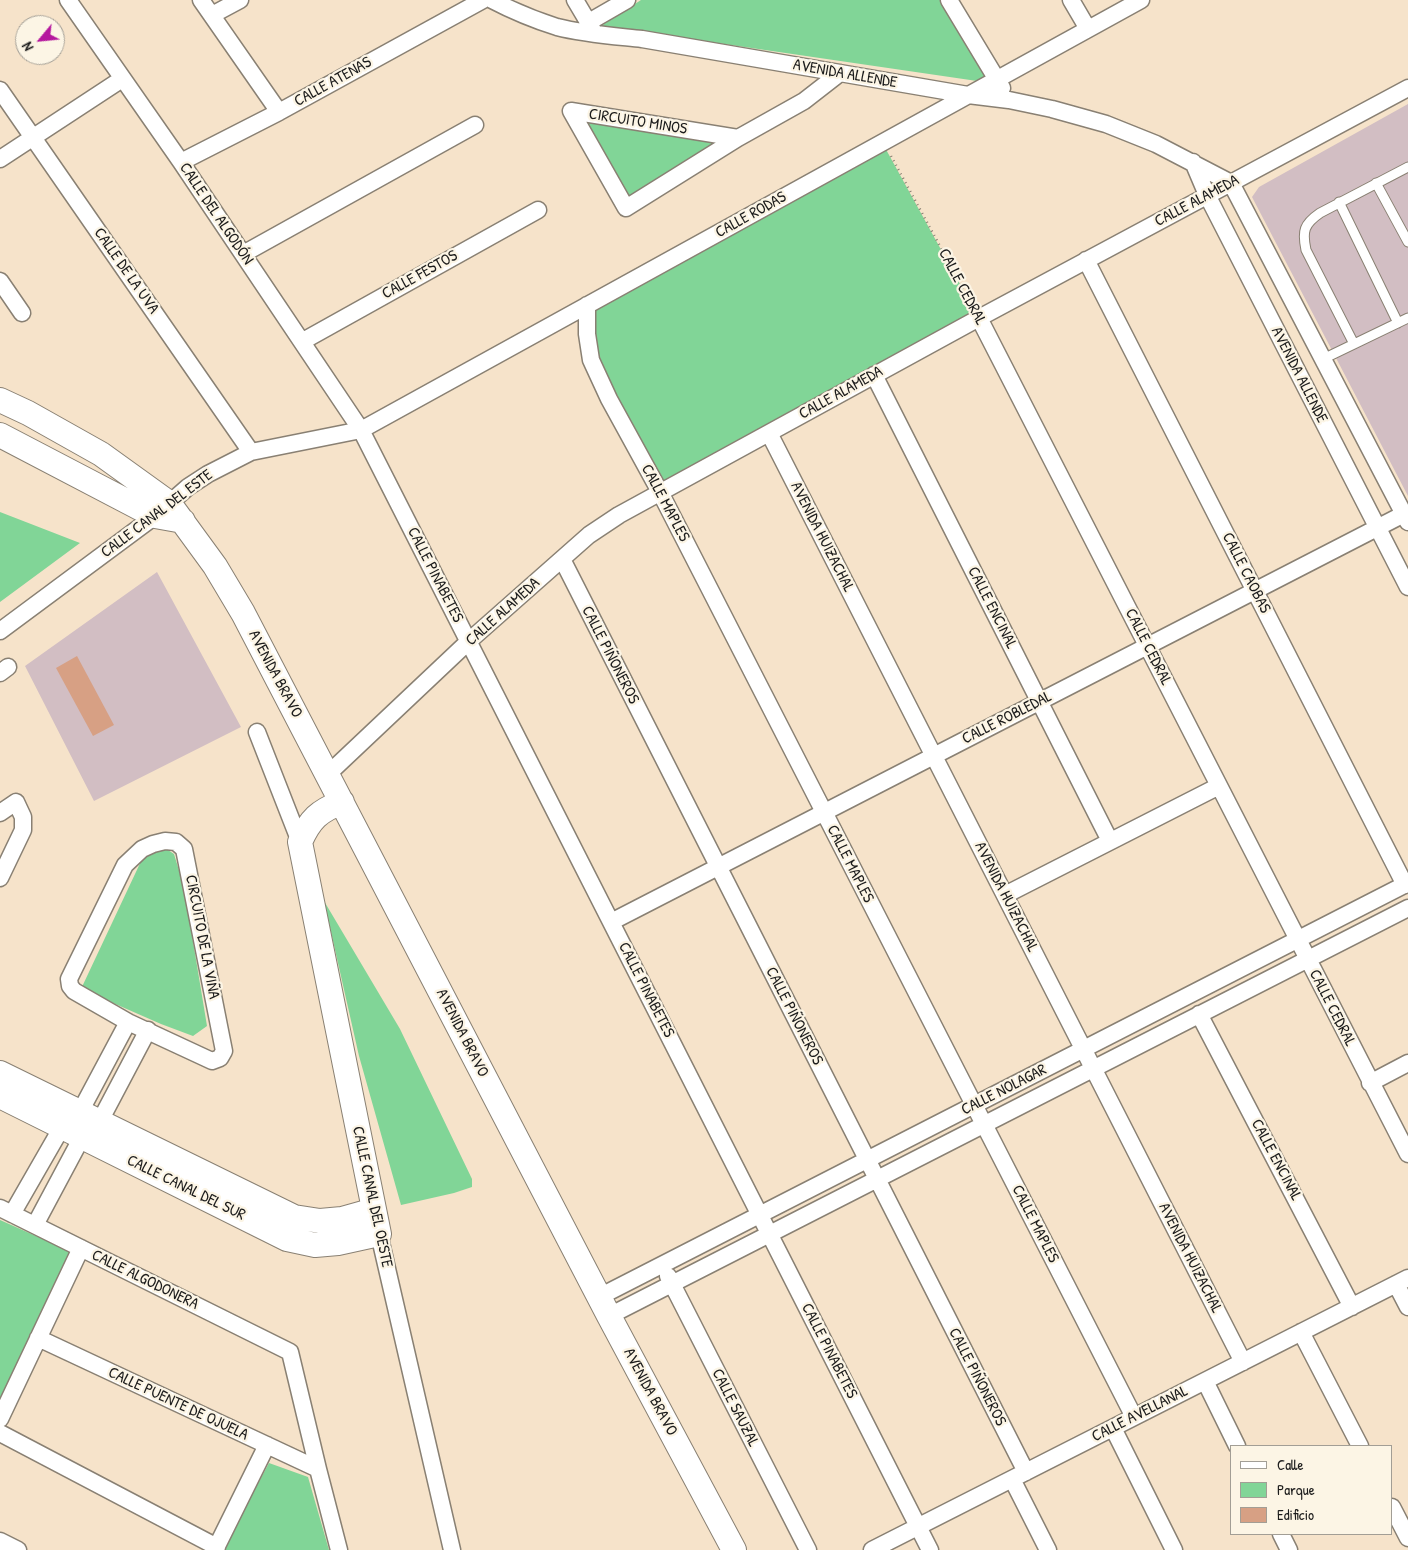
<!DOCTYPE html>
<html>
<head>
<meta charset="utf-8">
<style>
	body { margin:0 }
	#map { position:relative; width:1408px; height:1550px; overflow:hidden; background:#f6e3ca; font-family:"Patrick Hand",sans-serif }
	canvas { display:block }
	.legend { position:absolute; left:1230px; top:1445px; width:162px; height:90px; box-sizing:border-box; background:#fcf5e5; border:1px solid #a29e95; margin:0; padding:6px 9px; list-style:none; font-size:15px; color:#1c1c1c }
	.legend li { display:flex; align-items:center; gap:10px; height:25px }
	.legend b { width:25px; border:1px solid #a29e95 }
	.north { position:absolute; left:15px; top:15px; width:50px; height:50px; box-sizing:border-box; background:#fcf5e5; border:1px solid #a29e95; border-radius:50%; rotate:242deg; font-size:14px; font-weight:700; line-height:20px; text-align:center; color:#1c1c1c }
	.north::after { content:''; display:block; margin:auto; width:18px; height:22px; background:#b5179e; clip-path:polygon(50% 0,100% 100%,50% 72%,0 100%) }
</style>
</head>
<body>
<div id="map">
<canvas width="1408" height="1550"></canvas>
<ul class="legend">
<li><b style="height:6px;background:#fff"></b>Calle</li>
<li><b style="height:14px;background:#81d597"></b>Parque</li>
<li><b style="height:14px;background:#d7a084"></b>Edificio</li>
</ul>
<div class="north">N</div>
</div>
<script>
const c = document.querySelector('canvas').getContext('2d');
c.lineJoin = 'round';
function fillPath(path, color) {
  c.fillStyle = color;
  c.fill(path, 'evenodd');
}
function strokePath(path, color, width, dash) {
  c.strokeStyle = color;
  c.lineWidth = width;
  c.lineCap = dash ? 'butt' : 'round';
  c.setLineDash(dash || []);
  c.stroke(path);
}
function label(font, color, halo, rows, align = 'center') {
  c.font = font + ' "Patrick Hand",sans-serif';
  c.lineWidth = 4.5;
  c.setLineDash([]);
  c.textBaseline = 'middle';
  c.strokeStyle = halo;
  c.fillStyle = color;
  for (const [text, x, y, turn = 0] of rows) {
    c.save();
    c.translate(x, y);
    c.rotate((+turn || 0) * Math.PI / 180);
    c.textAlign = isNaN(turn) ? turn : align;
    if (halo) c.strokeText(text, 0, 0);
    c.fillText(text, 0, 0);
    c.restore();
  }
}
fillPath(new Path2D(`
	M1408 104V496L1252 197 1259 187Z
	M157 572 241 727 94 801 25 666Z`), '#d2bec3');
fillPath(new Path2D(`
	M641 0H945L991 78 977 81 601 26Z
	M574 113 735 138 627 205Z
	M883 144 978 317 661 490 593 360 589 307Z
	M0 512 80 543 0 602Z
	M165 848 174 854 184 887 207 1026 193 1036 161 1024 81 989 143 857Z
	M324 901 400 1029 472 1179V1187L454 1193 401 1205 359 1056Z
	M0 1220 72 1252 0 1402Z
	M269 1463 308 1477 329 1550H222Z`), '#81d597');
fillPath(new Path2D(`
	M77 656 114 725 93 736 56 668Z`), '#d7a084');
const lane = new Path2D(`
	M1376 183 1408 242
	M1339 202 1398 323
	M1354 344 1306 250C1302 231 1304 224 1320 213L1408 167
	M1323 359 1408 318`);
const street = new Path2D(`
	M68 0 181 162 361 430 930 1550
	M201 0 279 112
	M492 0C513 11 535 20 557 27 584 34 614 36 642 39L968 95 1009 100 1052 109 1106 124 1156 144 1231 183 1408 522
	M575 0 594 32
	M949 0 1002 88
	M1071 0 1088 29
	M212 15 240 0
	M589 22 627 0
	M0 90 251 452
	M571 111 626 208 738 138 804 101 840 73
	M571 111 738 138
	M0 159 122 79
	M181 162 279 112 483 0
	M1193 162 1207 195 1408 587
	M243 254 475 125
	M1086 260 1405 885
	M0 281 22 313
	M587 305V334L591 360 609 399 660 492 1134 1417
	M979 318 1408 1154
	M303 341 538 210
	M874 375 1110 841
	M769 433 1243 1362
	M562 559 1026 1472
	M0 631 155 516 188 487 208 474 251 452 361 430 1141 0
	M0 673 8 667
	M257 732 300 842
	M327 775 469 641 589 535 619 515 979 318 1408 88
	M0 813 16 802 23 817V830L0 878
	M165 841 176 842 184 849 224 1051 220 1058 212 1061 128 1022 74 991 70 986 69 979 125 865 142 849 153 844Z
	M1005 895 1219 786
	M611 922 1404 514
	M1199 1014 1352 1307
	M1370 1083 1408 1063
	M0 1208 290 1352 318 1469 339 1550
	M12 1214 62 1127 80 1112 128 1022
	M35 1225 82 1137 100 1121 148 1030
	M379 1234 452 1550
	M668 1276 808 1550
	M1396 1284 1408 1307
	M599 1297 1408 883
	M609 1316 1408 908
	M1301 1332 1360 1446
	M38 1338 318 1469
	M1205 1381 1237 1446
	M0 1419 81 1248
	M1113 1428 1174 1550
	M0 1433 217 1547
	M1012 1479 1048 1550
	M1392 1507 1408 1538
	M1281 1534 1289 1550
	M0 1541 18 1550
	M215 1550 267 1445
	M872 1550 1408 1278`);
const secondary = new Path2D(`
	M0 400 28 413 101 454 169 503 215 566 243 613 609 1316 734 1550
	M0 435 155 516 183 521
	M0 1073 294 1217 320 1221 342 1219 374 1210
	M0 1096 287 1239 315 1245 338 1243 379 1234 300 842C310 819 319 811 342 802`);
strokePath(lane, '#898073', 11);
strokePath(street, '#898073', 19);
strokePath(secondary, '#898073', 26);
strokePath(new Path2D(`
	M891 156 972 305`), '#898073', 2.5, [1, 4]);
strokePath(lane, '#fff', 9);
strokePath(street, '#fff', 16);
strokePath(secondary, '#fff', 24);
label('16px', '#1c1c1c', '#fcf5e5', [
	["AVENIDA ALLENDE",845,74,10],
	["CALLE ATENAS",333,82,-29],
	["CIRCUITO MINOS",638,122,9],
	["CALLE ALAMEDA",1197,201,-28],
	["CALLE DEL ALGODÓN",216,214,56],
	["CALLE RODAS",751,215,-29],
	["CALLE DE LA UVA",126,271,55],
	["CALLE FESTOS",420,275,-29],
	["CALLE CEDRAL",962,287,62],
	["AVENIDA ALLENDE",1299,375,63],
	["CALLE ALAMEDA",841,393,-29],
	["CALLE MAPLES",665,503,62],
	["CALLE CANAL DEL ESTE",157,514,-37],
	["AVENIDA HUIZACHAL",822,537,63],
	["CALLE CAOBAS",1246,573,63],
	["CALLE PINABETES",435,575,63],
	["CALLE ENCINAL",992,608,63],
	["CALLE ALAMEDA",503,612,-42],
	["CALLE CEDRAL",1148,647,63],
	["CALLE PIÑONEROS",610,655,63],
	["AVENIDA BRAVO",275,674,62],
	["CALLE ROBLEDAL",1007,718,-27],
	["CALLE MAPLES",850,864,63],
	["AVENIDA HUIZACHAL",1006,897,63],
	["CIRCUITO DE LA VIÑA",202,937,79],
	["CALLE PINABETES",646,990,63],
	["CALLE CEDRAL",1332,1008,63],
	["CALLE PIÑONEROS",794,1016,63],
	["AVENIDA BRAVO",462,1033,63],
	["CALLE NOLAGAR",1004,1090,-27],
	["CALLE ENCINAL",1276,1160,62],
	["CALLE CANAL DEL SUR",186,1188,26],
	["CALLE CANAL DEL OESTE",372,1197,78],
	["CALLE MAPLES",1035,1224,63],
	["AVENIDA HUIZACHAL",1190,1258,63],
	["CALLE ALGODONERA",145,1280,26],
	["CALLE PINABETES",829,1351,63],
	["CALLE PIÑONEROS",977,1377,63],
	["AVENIDA BRAVO",650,1392,62],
	["CALLE PUENTE DE OJUELA",178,1404,25],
	["CALLE SAUZAL",735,1408,63],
	["CALLE AVELLANAL",1140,1414,-27]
]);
</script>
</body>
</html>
